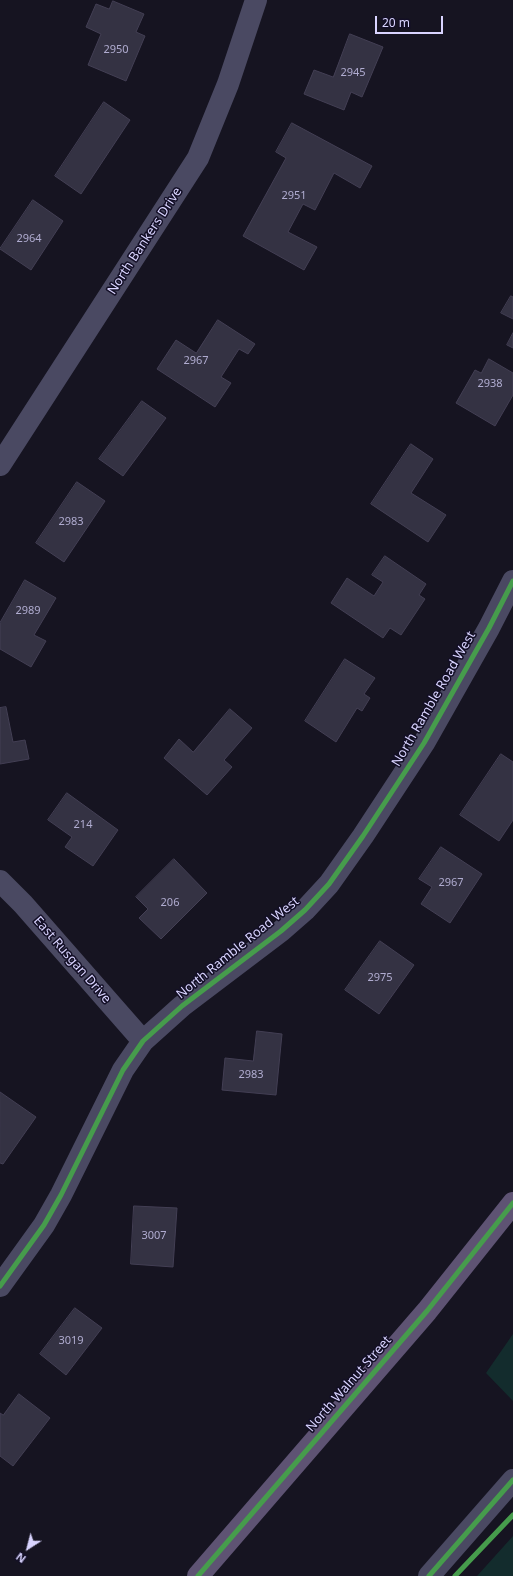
<!DOCTYPE html>
<html>
<head>
<meta charset="utf-8">
<style>
	body { margin:0 }
	#map { position:relative; width:513px; height:1576px; overflow:hidden; background:#161421; font-family:"Noto Sans",sans-serif }
	canvas { display:block }
	.north { position:absolute; left:8px; top:1528px; width:40px; height:40px; -webkit-text-stroke:3px #130f26; paint-order:stroke; rotate:216deg; font-size:11px; font-weight:700; line-height:16px; text-align:center; color:#d9d4ff }
	.north::after { content:''; display:block; margin:auto; width:14px; height:18px; background:#d9d4ff; clip-path:polygon(50% 0,100% 100%,50% 72%,0 100%) }
	.scale { position:absolute; left:375px; top:16px; width:68px; height:18px; box-sizing:border-box; border:2px solid #d9d4ff; border-top:0; padding-left:5px; font-size:12px; line-height:14px; white-space:nowrap; color:#d9d4ff; -webkit-text-stroke:3px #130f26; paint-order:stroke }
</style>
</head>
<body>
<div id="map">
<canvas width="513" height="1576"></canvas>
<div class="north">N</div>
<div class="scale">20 m</div>
</div>
<script>
const c = document.querySelector('canvas').getContext('2d');
c.lineJoin = 'round';
function fillPath(path, color) {
  c.fillStyle = color;
  c.fill(path, 'evenodd');
}
function strokePath(path, color, width, dash) {
  c.strokeStyle = color;
  c.lineWidth = width;
  c.lineCap = dash ? 'butt' : 'round';
  c.setLineDash(dash || []);
  c.stroke(path);
}
function label(font, color, halo, rows, align = 'center') {
  c.font = font + ' "Noto Sans",sans-serif';
  c.lineWidth = 3;
  c.setLineDash([]);
  c.textBaseline = 'middle';
  c.strokeStyle = halo;
  c.fillStyle = color;
  for (const [text, x, y, turn = 0] of rows) {
    c.save();
    c.translate(x, y);
    c.rotate((+turn || 0) * Math.PI / 180);
    c.textAlign = isNaN(turn) ? turn : align;
    if (halo) c.strokeText(text, 0, 0);
    c.fillText(text, 0, 0);
    c.restore();
  }
}
fillPath(new Path2D(`
	M513 1334V1401L486 1373Z
	M513 1536V1576H477Z`), '#132c2d');
const building = new Path2D(`
	M113 1 144 14 136 32 145 36 126 81 88 65 101 34 86 27 96 4 109 9Z
	M350 34 383 47 362 97 351 92 344 110 304 94 314 70 333 77Z
	M104 102 130 120 81 194 55 176Z
	M292 123 372 166 360 188 334 173 315 210 303 204 288 232 317 247 304 270 243 236 286 158 276 152Z
	M33 200 63 221 31 270 0 249Z
	M511 296 513 297V319L501 313Z
	M218 320 255 344 248 354 239 349 221 377 231 383 215 407 157 369 176 340 196 353Z
	M513 333V348L507 345Z
	M489 359 513 373V395L495 426 456 403 475 370 481 373Z
	M142 401 166 418 123 476 99 459Z
	M411 444 433 459 411 493 446 515 428 542 371 504Z
	M77 482 105 501 64 562 36 543Z
	M385 556 426 584 419 595 425 599 401 635 390 628 383 638 331 603 347 578 374 596 383 582 372 575Z
	M25 580 56 598 34 635 46 641 31 667 0 649V623Z
	M345 659 375 678 364 694 370 698 362 711 357 708 336 742 305 721Z
	M6 707 13 742 25 740 29 759 0 764V708Z
	M230 709 252 728 224 760 232 767 207 795 164 758 179 739 193 752Z
	M501 754 513 762V820L499 841 460 815Z
	M67 793 118 830 93 866 65 847 72 837 48 820Z
	M441 847 482 874 450 923 421 904 432 887 419 879Z
	M174 859 207 893 161 939 139 918 148 909 136 897Z
	M380 941 414 965 379 1014 345 990Z
	M257 1031 282 1034 276 1095 222 1090 225 1058 253 1061Z
	M0 1092 36 1117 3 1164 0 1163Z
	M134 1206 177 1208 173 1267 131 1264Z
	M75 1308 102 1328 66 1375 40 1354Z
	M19 1394 50 1418 13 1466 0 1456V1413L3 1415Z`);
fillPath(building, '#343243');
strokePath(building, '#433f54', 1);
strokePath(new Path2D(`
	M0 465 198 158 228 84 256 0
	M0 881 23 904 143 1041
	M0 1286 44 1225 61 1195 123 1070 143 1041 182 1006 281 931 305 910 329 884 363 836 424 743 489 628 513 581
	M429 1576 513 1480`), '#4a4962', 22);
strokePath(new Path2D(`
	M198 1576 427 1311 513 1203`), '#5e5373', 22);
strokePath(new Path2D(`
	M0 1286 44 1225 61 1195 123 1070 143 1041 182 1006 281 931 305 910 329 884 363 836 424 743 489 628 513 581
	M198 1576 427 1311 513 1203
	M429 1576 513 1480
	M455 1576 513 1515`), '#469c4c', 5);
label('11px', '#b0acd0', null, [
	["2950",116,50],
	["2945",353,73],
	["2951",294,196],
	["2964",29,239],
	["2967",196,361],
	["2938",490,384],
	["2983",71,522],
	["2989",28,611],
	["214",83,825],
	["2967",451,883],
	["206",170,903],
	["2975",380,978],
	["2983",251,1075],
	["3007",154,1236],
	["3019",71,1341]
]);
label('13px', '#d9d4ff', '#130f26', [
	["North Bankers Drive",145,241,-57],
	["North Ramble Road West",434,699,-60],
	["North Ramble Road West",238,948,-39],
	["East Rusgan Drive",72,960,49],
	["North Walnut Street",349,1384,-49]
]);
</script>
</body>
</html>
